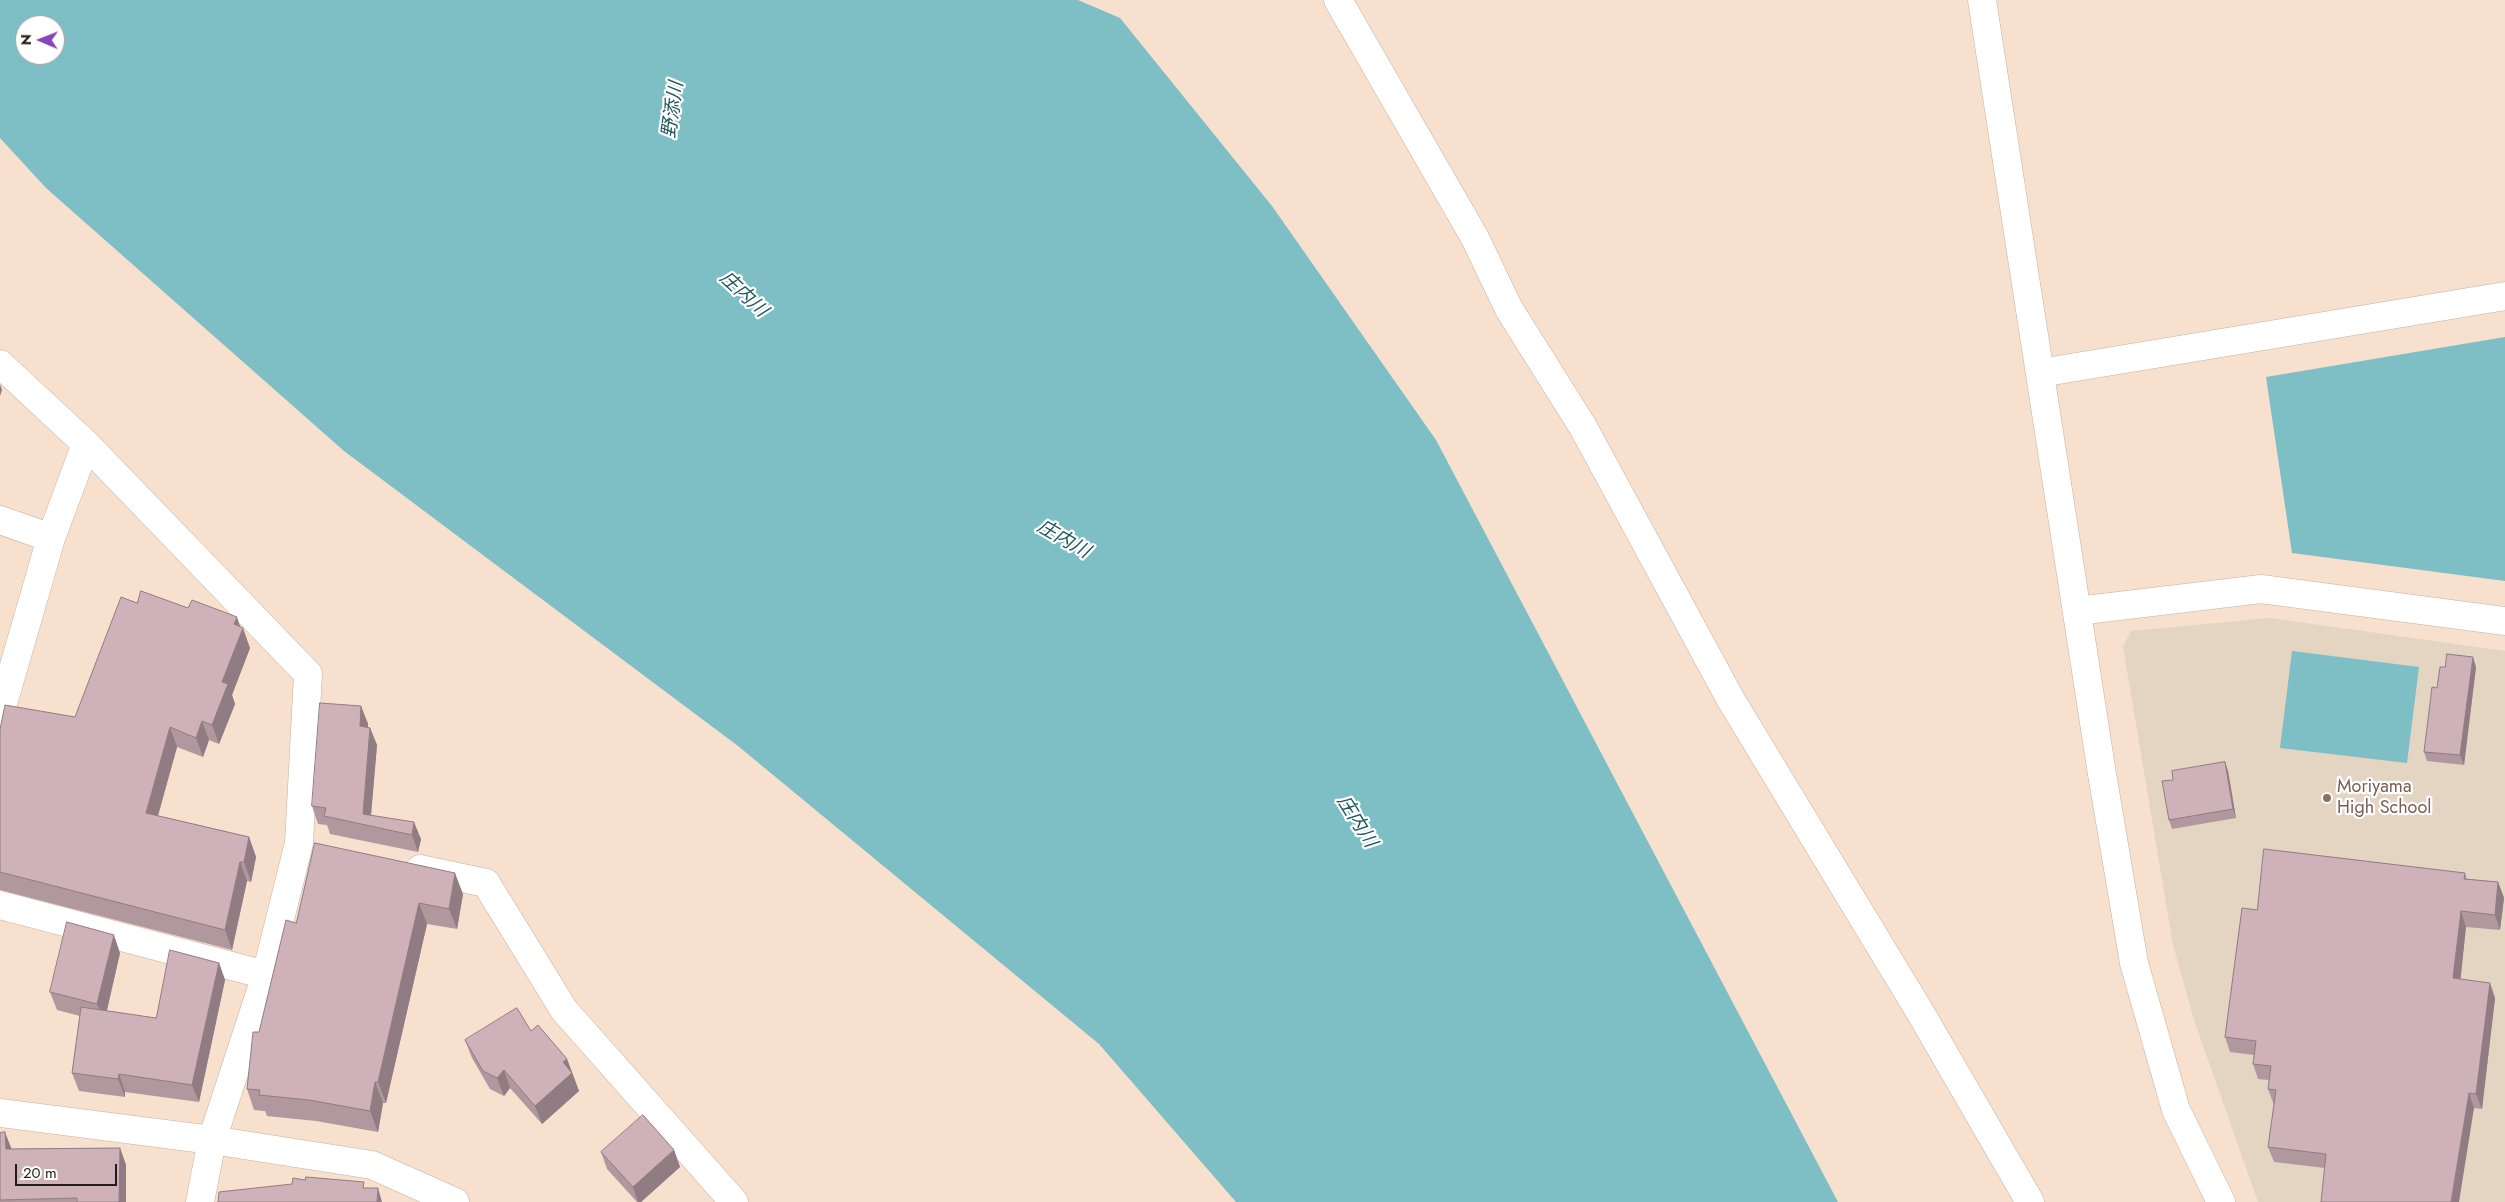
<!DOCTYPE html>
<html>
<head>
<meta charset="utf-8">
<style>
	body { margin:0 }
	#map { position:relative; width:2505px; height:1202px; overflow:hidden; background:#f7e0ce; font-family:Jost,sans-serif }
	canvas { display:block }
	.north { position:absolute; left:15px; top:15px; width:50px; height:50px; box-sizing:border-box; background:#fff; border:1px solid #a7a4a1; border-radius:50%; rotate:271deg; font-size:14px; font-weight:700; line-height:20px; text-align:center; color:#231b14 }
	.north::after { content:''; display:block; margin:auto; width:18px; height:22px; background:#8846ba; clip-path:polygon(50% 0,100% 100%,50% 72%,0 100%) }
	.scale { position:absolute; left:15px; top:1164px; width:102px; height:22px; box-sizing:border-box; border:2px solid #231b14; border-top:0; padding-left:6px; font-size:15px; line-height:18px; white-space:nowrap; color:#231b14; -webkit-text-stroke:4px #fff; paint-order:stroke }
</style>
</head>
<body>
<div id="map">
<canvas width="2505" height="1202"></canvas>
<div class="north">N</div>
<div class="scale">20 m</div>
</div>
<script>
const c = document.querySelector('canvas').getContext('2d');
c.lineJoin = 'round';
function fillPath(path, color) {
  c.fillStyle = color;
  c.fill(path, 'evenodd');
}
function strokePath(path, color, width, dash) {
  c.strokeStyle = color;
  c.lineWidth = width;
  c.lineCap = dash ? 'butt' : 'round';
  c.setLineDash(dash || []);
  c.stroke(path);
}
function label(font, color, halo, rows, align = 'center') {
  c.font = font + ' Jost,"Noto Sans JP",sans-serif';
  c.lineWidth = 4.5;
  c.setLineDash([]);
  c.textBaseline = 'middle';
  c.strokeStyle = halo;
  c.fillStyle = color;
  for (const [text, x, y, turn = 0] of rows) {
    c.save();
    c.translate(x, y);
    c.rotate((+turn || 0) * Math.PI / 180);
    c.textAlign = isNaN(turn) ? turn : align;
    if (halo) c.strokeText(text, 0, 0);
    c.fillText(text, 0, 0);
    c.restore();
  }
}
fillPath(new Path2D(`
	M2270 618 2505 651V1202H2258L2194 1020 2173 945 2123 647 2131 631Z`), '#e4d4c2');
fillPath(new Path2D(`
	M0 0H1078L1120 18 1272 206 1436 440 1838 1202H1236L1099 1044 738 746 344 451 46 188 0 138ZM25 25H55V55H25Z
	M2505 337V581L2292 553 2266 377Z
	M2292 651 2419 667 2407 763 2280 748Z`), '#7ebec5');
const minor = new Path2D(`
	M1338 0 1475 238 1509 309 1583 427 1731 700 1920 1012 2030 1202
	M1982 0 2102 774 2134 963 2176 1110 2221 1202
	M0 364 86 444 51 538 0 714
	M2040 373 2505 296
	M86 444 308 674 299 843 266 975 212 1140 200 1202
	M0 520 51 538
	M2077 611 2261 589 2505 621
	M420 869 486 883 564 1010 734 1202
	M0 905 266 975
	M0 1113 212 1140 372 1165 455 1202`);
strokePath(minor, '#c6b09f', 29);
strokePath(minor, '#fff', 28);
fillPath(new Path2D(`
	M137 603 240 627 250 648 232 695 235 704 219 744 209 740 203 757 177 747 158 816 249 837 256 857 251 882 247 881 232 950 0 890V729L75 717Z
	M2445 667H2476L2464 765 2427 761 2424 752 2437 688Z
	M361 706 368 724V727L370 728 377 745 371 815 421 839 418 852 330 834 327 825 318 824 312 806Z
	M2225 762 2228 771 2236 818 2172 829 2169 820 2173 780Z
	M2465 873 2467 879 2498 882 2504 898 2500 930 2466 927 2460 979 2495 998 2482 1109 2474 1108 2325 1168 2274 1162 2268 1147 2274 1105 2268 1089 2269 1080 2258 1079 2253 1064 2254 1055 2230 1052 2225 1037Z
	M463 894 457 929 427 924 386 1103H383L378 1132 316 1121 267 1116 265 1111 254 1110 247 1089 259 1032 296 923Z
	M120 953 107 1011 156 1018 219 963 225 980 199 1102 125 1092V1097L79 1091 72 1073 80 1016 57 1010 50 992Z
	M531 1031 567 1059 579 1091 542 1124 510 1088 504 1096 490 1089 472 1058 465 1040Z
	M0 1133 11 1149 120 1148 126 1165V1202H0Z
	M674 1150 680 1167 641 1202H637L607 1169 601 1152Z`), '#b1989f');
fillPath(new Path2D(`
	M0 384 2 390 0 396Z
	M237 617 242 632 243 628 250 648 232 695 235 704 219 744 212 725 234 624Z
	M2473 657 2476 667 2464 765 2460 755Z
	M361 706 368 724 366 744 360 726Z
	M202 721 209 740 203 757 196 738Z
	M170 727 177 747 153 833 146 813Z
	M370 728 377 745 370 826 363 814Z
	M2225 762 2228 771 2236 818 2233 809Z
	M414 822 421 839 418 852 412 835Z
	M249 837 256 857 251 882 244 862Z
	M240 862 247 881 232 950 225 930Z
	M455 873 463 894 457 929 449 909Z
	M2498 882 2504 898 2500 930 2495 915Z
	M419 903 427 924 386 1103 378 1082Z
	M2461 911 2466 927 2459 994 2453 978Z
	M114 935 120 953 104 1022 97 1004Z
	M219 963 225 980 199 1102 192 1085Z
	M2490 983 2495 998 2482 1109 2476 1094Z
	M567 1059 579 1091 542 1124 535 1106 563 1062Z
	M504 1070 510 1088 504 1096 497 1078Z
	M119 1074 125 1092V1097L118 1079Z
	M375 1082 383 1103 378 1132 370 1111Z
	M2469 1093 2474 1108 2459 1202H2451Z
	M5 1132 12 1150 6 1149Z
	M120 1148 126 1165V1202H119Z
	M674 1150 680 1167 641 1202H638L633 1187Z
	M378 1188 382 1202H377Z`), '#907c82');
const building = new Path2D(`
	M141 591 188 608 192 600 237 617 234 624 243 628 222 682 228 684 212 725 202 721 196 738 170 727 146 813 249 837 244 862H240L225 930 0 872V729L5 705 75 717 121 597 137 603Z
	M2447 654 2473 657 2460 755 2424 752 2432 687 2437 688 2440 667H2445Z
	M320 703 361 706 360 726 370 728 363 814 414 822 412 835 324 816 326 808 312 806Z
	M2225 762 2233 809 2169 820 2162 781 2173 780 2172 771Z
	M315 843 455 873 449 909 419 903 378 1082H375L370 1111 309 1100 259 1095 260 1090 247 1089 253 1032H259L286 920 296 923Z
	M2264 849 2465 873 2464 879 2498 882 2495 915 2461 911 2453 978 2490 983 2476 1094 2469 1093 2451 1202H2321L2326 1154 2268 1147 2276 1090 2268 1089 2271 1066 2253 1064 2256 1041 2225 1037 2242 908 2257 910Z
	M67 922 114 935 97 1004 50 992Z
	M170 950 219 963 192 1085 119 1074 118 1079 72 1073 81 1007 156 1018Z
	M517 1008 531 1031 538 1025 567 1059 563 1062 572 1073 535 1106 504 1070 497 1078 483 1071 465 1040Z
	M643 1115 674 1150 633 1187 601 1152Z
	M5 1132 6 1149 120 1148 119 1202H77V1198L0 1200V1133Z
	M306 1177 364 1182 363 1188H378L377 1202H218L219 1192 292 1184 293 1178 305 1180Z`);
fillPath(building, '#ceb1b9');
strokePath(building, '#907c82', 1);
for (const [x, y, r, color] of [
	[2327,798,5,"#8d6e63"]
]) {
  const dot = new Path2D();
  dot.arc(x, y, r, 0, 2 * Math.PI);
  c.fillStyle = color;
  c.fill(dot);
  strokePath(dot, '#fff', 2);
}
label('18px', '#785e54', '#fff', [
	["Moriyama",2337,788],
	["High School",2337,809]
], 'left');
label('italic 19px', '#21585e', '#fff', [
	["野添川",674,110,-82],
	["庄内川",743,295,43],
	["庄内川",1063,540,30],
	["庄内川",1356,822,58]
]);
</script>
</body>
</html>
